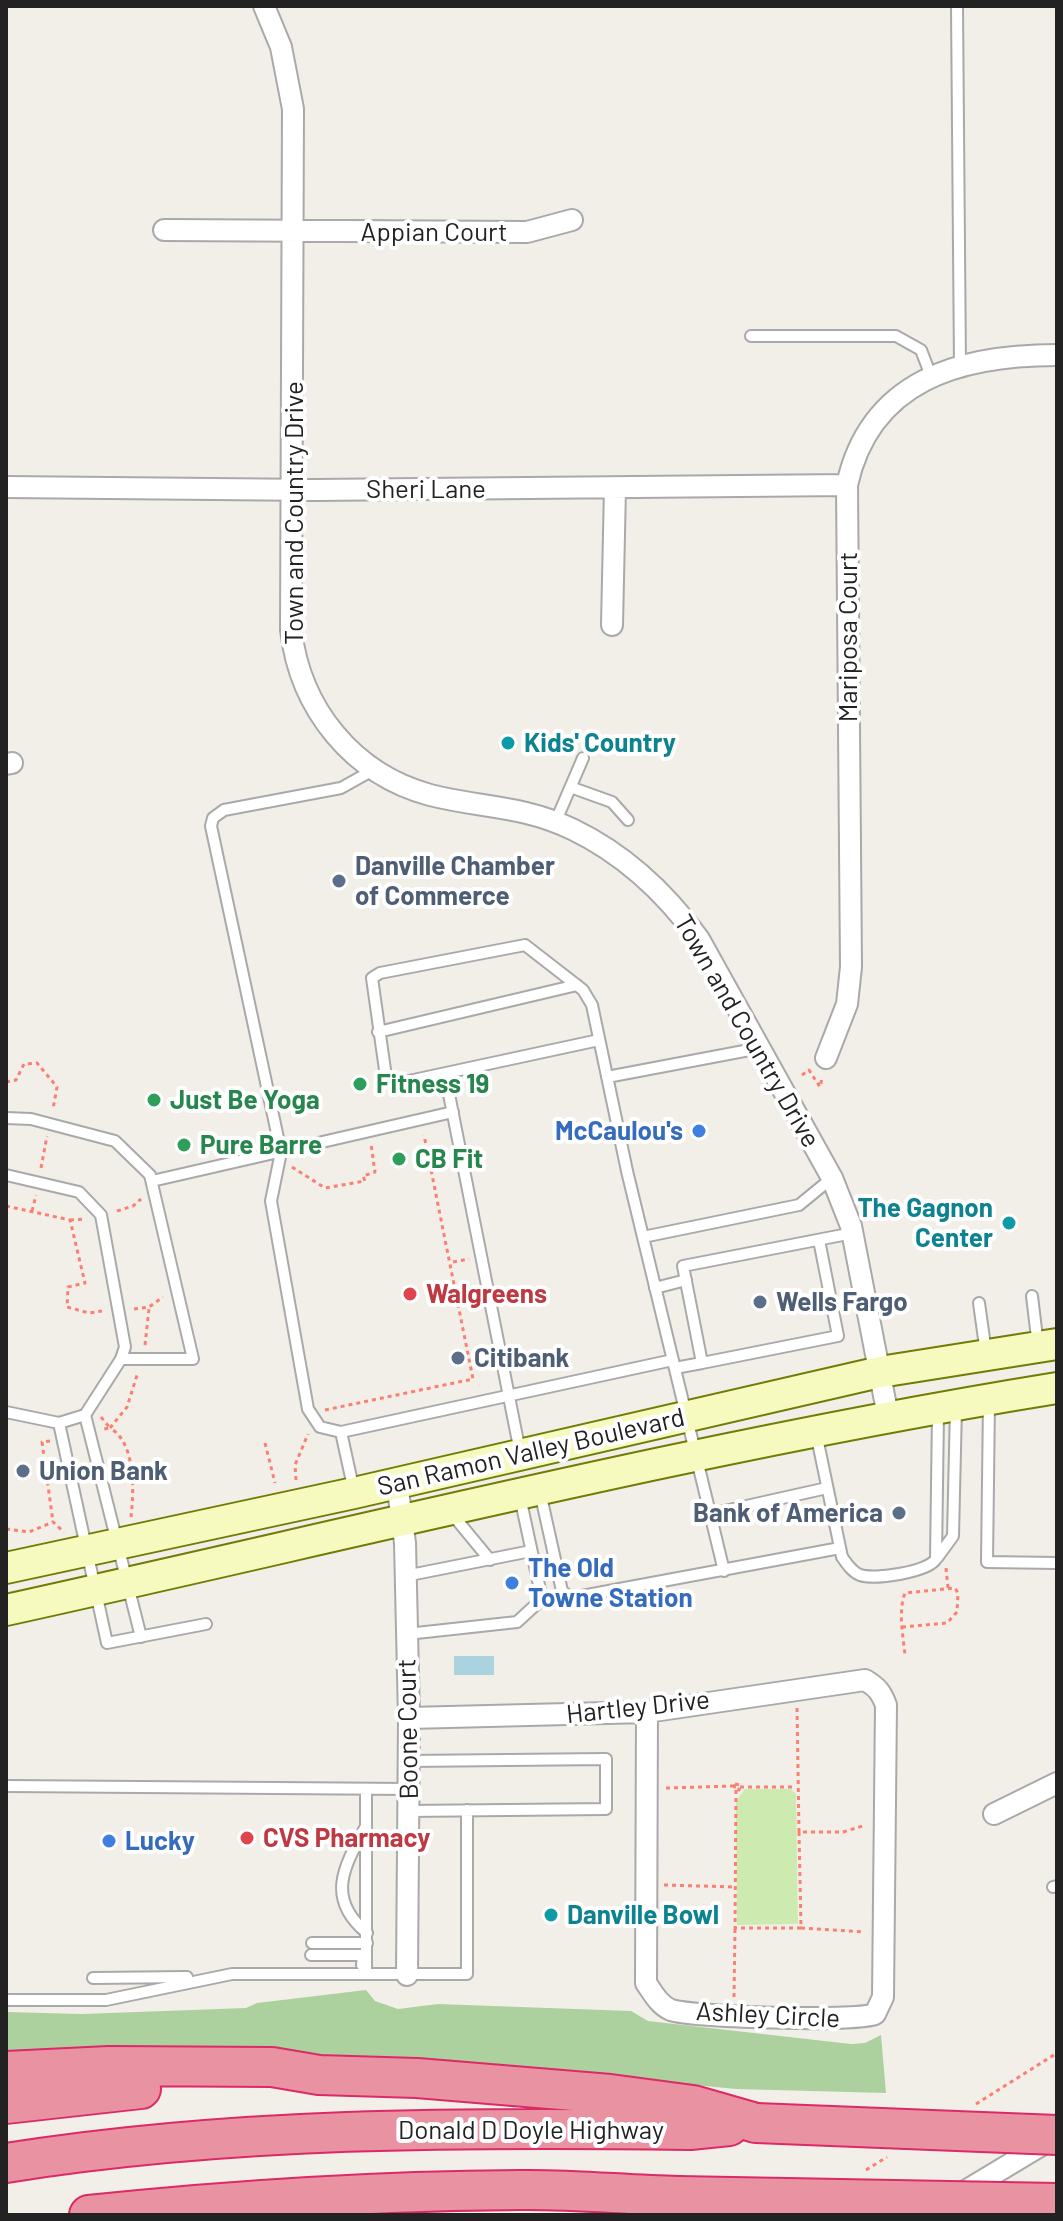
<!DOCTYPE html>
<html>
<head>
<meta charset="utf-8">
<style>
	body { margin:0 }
	#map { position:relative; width:1063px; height:2221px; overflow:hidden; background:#f2efe9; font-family:Barlow,sans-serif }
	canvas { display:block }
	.frame { position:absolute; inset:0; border:8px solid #222; pointer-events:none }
</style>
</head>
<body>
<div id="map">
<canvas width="1063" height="2221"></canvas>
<div class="frame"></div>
</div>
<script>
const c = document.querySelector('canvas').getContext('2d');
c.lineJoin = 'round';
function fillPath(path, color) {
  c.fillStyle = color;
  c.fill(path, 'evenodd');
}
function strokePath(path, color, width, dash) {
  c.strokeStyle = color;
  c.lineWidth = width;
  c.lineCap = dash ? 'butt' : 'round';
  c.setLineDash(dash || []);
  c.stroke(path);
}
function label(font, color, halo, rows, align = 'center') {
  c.font = font + ' Barlow,sans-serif';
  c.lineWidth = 8;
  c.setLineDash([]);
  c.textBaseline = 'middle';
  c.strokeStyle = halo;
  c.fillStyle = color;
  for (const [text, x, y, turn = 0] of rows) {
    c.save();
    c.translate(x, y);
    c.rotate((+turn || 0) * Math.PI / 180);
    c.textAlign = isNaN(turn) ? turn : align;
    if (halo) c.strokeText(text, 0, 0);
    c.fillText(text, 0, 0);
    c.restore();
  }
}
fillPath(new Path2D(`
	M745 1789H791L796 1794 798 1924 737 1925 736 1801Z`), '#cdebb0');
fillPath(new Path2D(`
	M366 1990 375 2001 398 2009 438 2004 631 2011 648 2021 851 2044 865 2043 881 2035 886 2093 736 2089 457 2062 206 2054 6 2059V2012L82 2014 246 2008 257 2003Z`), '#add19e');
fillPath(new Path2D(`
	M454 1656H494V1675H454Z`), '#aad3df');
const lane = new Path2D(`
	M957 6 960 367
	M751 336H896L921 350 931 376
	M573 788 612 802 628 820
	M555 823 583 758
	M378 1032 577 985
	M599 1040 395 1084 386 1077 372 978 380 973 525 945 583 990 592 1005 627 1171 724 1571
	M445 1074 520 1452
	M607 1077 760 1048
	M6 1118 31 1119 115 1141 150 1175 193 1359H121
	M6 1175 79 1192 101 1215 125 1347 121 1359 85 1415 59 1423 6 1412
	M152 1181 453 1112
	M643 1237 799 1205 832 1178
	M819 1240 838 1336 702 1363 683 1266 853 1233
	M655 1288 686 1280
	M1032 1296 1038 1346
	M979 1303 986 1353
	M675 1368 702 1363
	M989 1401 987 1562 1057 1563
	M85 1415 141 1637
	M59 1423 107 1643 206 1624
	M341 1432 320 1427 308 1409 271 1201 281 1152 211 826 213 818 224 810 341 788 375 769
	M816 1433 842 1557C847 1564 852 1572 860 1575 875 1580 928 1572 936 1559L938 1413
	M354 1491 341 1432 673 1360
	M540 1492 562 1591 571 1598 840 1548
	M452 1514 490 1560
	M711 1514 827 1488
	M937 1558 953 1536 956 1407
	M405 1576 531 1551
	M407 1634 517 1622 542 1599 520 1497
	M6 1786 409 1789
	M408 1811 606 1809V1759L409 1761
	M365 1828C343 1868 326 1899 367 1933
	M1053 1887 1057 1886
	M312 1943H367
	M311 1955H363L362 1965
	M366 1974V1789
	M93 1978 187 1977
	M6 2000H106L232 1974H467V1810`);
const street = new Path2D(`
	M264 6 281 47 293 109 291 630C300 709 353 774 430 795 481 808 521 805 572 829 624 854 665 892 699 939L832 1178 851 1226 888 1416
	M164 230 527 232 572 220
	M6 487 315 490 847 485
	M612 625 615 488
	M6 764 12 763
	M826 1058 847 1004 851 967 847 485C870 380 960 355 1057 355
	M397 1483 405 1543 409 1718 407 1975
	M409 1718 647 1712 865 1680C877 1687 881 1692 886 1705L883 1997 875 2014C854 2022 693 2017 671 2010 659 2005 653 1993 646 1983L647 1712
	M994 1814 1057 1783
	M957 2196 1050 2140`);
const secondary = new Path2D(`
	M6 1568 354 1493 880 1372 1057 1344
	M6 1610C356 1533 703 1445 1057 1388`);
const highway = new Path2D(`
	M6 2071 109 2066 272 2067 319 2075 417 2078 610 2094 693 2105 756 2123
	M6 2104 141 2089
	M6 2163C232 2127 462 2127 690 2130L729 2126
	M89 2215C232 2200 376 2191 520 2190 573 2189 626 2195 678 2196`);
strokePath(lane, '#a9a9a9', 14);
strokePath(street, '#a9a9a9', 24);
strokePath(secondary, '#707d05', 34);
strokePath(highway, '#dc2a67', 42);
strokePath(new Path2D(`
	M802 1075 809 1070 820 1087 822 1078
	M6 1082 16 1080 24 1064 37 1063 57 1087 53 1109
	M292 1167 325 1188 365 1181 363 1176 375 1172 371 1144
	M41 1168 47 1136
	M6 1206 70 1220 85 1283 68 1287 67 1307 89 1313 102 1311
	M32 1211 36 1195
	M117 1211 133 1206 141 1199
	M70 1220 86 1219
	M453 1262 469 1259
	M134 1309 149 1307 163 1297
	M145 1345 149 1309
	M325 1410 473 1379 424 1135
	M101 1417 110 1428 104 1429
	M50 1441 42 1442 53 1522
	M265 1443 275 1483
	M296 1480 295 1465 308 1434
	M131 1517C134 1491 136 1443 110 1428L127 1407 138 1372
	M6 1529 29 1532 53 1522 64 1532
	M946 1568 948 1588
	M902 1627 947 1623 957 1612 958 1593 955 1588 905 1593C898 1611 903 1635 905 1655
	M797 1708 799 1832H843L866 1825
	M735 1784 740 1785 739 1790 734 1789Z
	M740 1787H796
	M666 1788 734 1786
	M736 1790 735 1928H801
	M799 1832 801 1928 864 1932
	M664 1885 736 1887
	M734 1997 735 1928
	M976 2104 1057 2053
	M866 2170 887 2157`), '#fa8072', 3, [4, 4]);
strokePath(lane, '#fff', 10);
strokePath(street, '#fff', 20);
strokePath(secondary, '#f7fabf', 30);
strokePath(highway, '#e892a2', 38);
const highwayBridge = new Path2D(`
	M756 2123 1057 2135
	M678 2196 1057 2203`);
strokePath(highwayBridge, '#dc2a67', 42, []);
strokePath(highwayBridge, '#e892a2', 38);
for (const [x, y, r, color] of [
	[508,743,8,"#0f9aa8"],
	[339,881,8,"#5c6f8a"],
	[360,1084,8,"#2e9e5b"],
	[154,1100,8,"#2e9e5b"],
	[699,1131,8,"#3f7fe0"],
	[184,1145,8,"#2e9e5b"],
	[399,1159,8,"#2e9e5b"],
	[1009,1223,8,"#0f9aa8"],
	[410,1294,8,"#e0444e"],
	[760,1302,8,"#5c6f8a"],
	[458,1358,8,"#5c6f8a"],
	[23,1471,8,"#5c6f8a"],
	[899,1513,8,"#5c6f8a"],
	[512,1583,8,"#3f7fe0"],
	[247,1838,8,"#e0444e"],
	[109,1841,8,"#3f7fe0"],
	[551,1915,8,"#0f9aa8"]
]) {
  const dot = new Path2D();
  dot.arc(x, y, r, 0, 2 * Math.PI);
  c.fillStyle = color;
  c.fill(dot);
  strokePath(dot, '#fff', 3);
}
label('26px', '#222', '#fff', [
	["Appian Court",434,232],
	["Sheri Lane",426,489],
	["Town and Country Drive",294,513,-90],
	["Mariposa Court",848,637,-90],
	["Town and Country Drive",747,1031,60],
	["San Ramon Valley Boulevard",531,1452,-13],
	["Hartley Drive",638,1707,-6],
	["Boone Court",408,1729,-91],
	["Ashley Circle",768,2015,3],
	["Donald D Doyle Highway",531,2130]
]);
label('bold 26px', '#0d838f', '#fff', [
	["Kids' Country",524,743],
	["The Gagnon",993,1208,"right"],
	["Center",993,1238,"right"],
	["Danville Bowl",567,1915]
], 'left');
label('bold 26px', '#4e5e75', '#fff', [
	["Danville Chamber",355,866],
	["of Commerce",355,896],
	["Wells Fargo",776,1302],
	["Citibank",474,1358],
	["Union Bank",39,1471],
	["Bank of America",883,1513,"right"]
], 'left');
label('bold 26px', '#27864d', '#fff', [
	["Fitness 19",376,1084],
	["Just Be Yoga",170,1100],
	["Pure Barre",200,1145],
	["CB Fit",415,1159]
], 'left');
label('bold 26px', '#366cbe', '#fff', [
	["McCaulou's",683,1131,"right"],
	["The Old",528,1568],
	["Towne Station",528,1598],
	["Lucky",125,1841]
], 'left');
label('bold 26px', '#be3a42', '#fff', [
	["Walgreens",426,1294],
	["CVS Pharmacy",263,1838]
], 'left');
</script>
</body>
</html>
